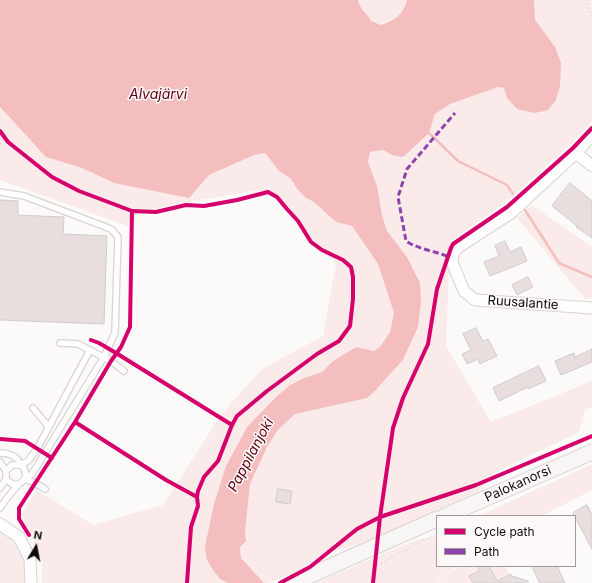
<!DOCTYPE html>
<html>
<head>
<meta charset="utf-8">
<style>
	body { margin:0 }
	#map { position:relative; width:592px; height:583px; overflow:hidden; background:#fcf9f9; font-family:Inter,sans-serif }
	canvas { display:block }
	.legend { position:absolute; left:436px; top:515px; width:140px; height:52px; box-sizing:border-box; background:#fdf8f8; border:1px solid #9f9999; margin:0; padding:5px 7px; list-style:none; font-size:12px; color:#110a0a }
	.legend li { display:flex; align-items:center; gap:8px; height:20px }
	.legend b { width:20px; border:1px solid #9f9999 }
	.north { position:absolute; left:16px; top:527px; width:40px; height:40px; -webkit-text-stroke:3px #fdf8f8; paint-order:stroke; rotate:10deg; font-size:11px; font-weight:700; line-height:16px; text-align:center; color:#110a0a }
	.north::after { content:''; display:block; margin:auto; width:14px; height:18px; background:#110a0a; clip-path:polygon(50% 0,100% 100%,50% 72%,0 100%) }
</style>
</head>
<body>
<div id="map">
<canvas width="592" height="583"></canvas>
<ul class="legend">
<li><b style="height:5px;background:#d6006c"></b>Cycle path</li>
<li><b style="height:5px;background:#8e44ad"></b>Path</li>
</ul>
<div class="north">N</div>
</div>
<script>
const c = document.querySelector('canvas').getContext('2d');
c.lineJoin = 'round';
function fillPath(path, color) {
  c.fillStyle = color;
  c.fill(path, 'evenodd');
}
function strokePath(path, color, width, dash) {
  c.strokeStyle = color;
  c.lineWidth = width;
  c.lineCap = dash ? 'butt' : 'round';
  c.setLineDash(dash || []);
  c.stroke(path);
}
function label(font, color, halo, rows, align = 'center') {
  c.font = font + ' Inter,sans-serif';
  c.lineWidth = 3;
  c.setLineDash([]);
  c.textBaseline = 'middle';
  c.strokeStyle = halo;
  c.fillStyle = color;
  for (const [text, x, y, turn = 0] of rows) {
    c.save();
    c.translate(x, y);
    c.rotate((+turn || 0) * Math.PI / 180);
    c.textAlign = isNaN(turn) ? turn : align;
    if (halo) c.strokeText(text, 0, 0);
    c.fillText(text, 0, 0);
    c.restore();
  }
}
fillPath(new Path2D(`
	M358 0H412C403 12 395 21 381 25L371 21C367 12 361 12 358 0Z
	M534 0H592V121L569 146 506 202 450 242 446 346 491 422 592 381V407L585 410 579 432 496 472 477 494 403 528 347 548 324 553 300 570 269 583H264L241 558 240 547 246 541 245 532 250 484 267 447 278 430 295 414 376 390 389 375 403 360 418 327 407 257 387 231 382 215 377 186 368 162 370 152 383 150 392 155 429 133 435 114 450 104 498 87 504 88 555 48 535 20Z
	M0 107 14 123 189 197 209 175 254 155 265 153 279 171 290 178 298 190 306 198 314 201 336 222 352 226 378 264 394 313 390 332 380 347 374 352 356 347 333 361 322 372 304 378 290 385 276 397 247 427 226 466 220 579 228 583H42V560L21 515 37 490 93 525 163 505 221 415 262 369 323 336 336 264 331 258 321 253 309 243 296 223 275 199 259 190 170 205 136 215 128 226 0 180Z
	M532 205 592 247V297L586 300 517 218Z
	M592 464V490L541 516H479Z
	M0 531C23 548 24 555 27 583H0Z
	M437 536V566H458L438 580 437 583H315L416 540Z
	M461 566H481L479 567V571L470 576 473 583H438L439 580Z
	M489 566H509L506 568 509 575 497 581Z`), '#faeaea');
fillPath(new Path2D(`
	M0 0H358C361 12 367 12 371 21L381 25C394 21 404 14 407 0H534L535 20 555 47 561 63 560 86 556 100 548 110 535 113 517 109 507 98 504 88 498 87 450 104 435 114 429 133 403 157 392 155 383 150 370 152 368 162 377 186 382 215 387 231 407 257 420 283 421 303 418 327 403 360 389 375 376 390 367 398 295 414 278 430 267 447 250 484 245 532 246 541 240 547 241 558 264 583H228L220 579 213 570 207 560 205 548 207 537 214 504 226 466 247 427 276 397 290 385 304 378 322 372 333 361 356 347 374 351 380 347 390 332 394 313 378 264 352 226 336 222 314 202 306 198 298 190 290 178 279 171 265 153 254 155 209 175 189 198 114 183 82 168 46 157 0 107Z`), '#f4bebe');
strokePath(new Path2D(`
	M429 133 458 161 507 185 513 194
	M525 210 559 263 592 277`), '#f4bebe', 2.5);
const building = new Path2D(`
	M570 183 592 201V238L576 227 577 226 552 206Z
	M0 200 18 201V215L64 217 63 234 107 236 104 324 0 320Z
	M505 241 510 252 521 247 527 261 490 276 484 262 499 256 495 246Z
	M528 277 533 287 517 295 512 285Z
	M476 328 483 341 488 339 497 356 480 364 478 359 467 364 462 354 471 350 463 334Z
	M592 349V362L561 375 555 361 574 353 575 357Z
	M539 366 546 381 528 389V387L499 401 493 388Z
	M278 489 292 491 290 504 276 502Z
	M587 505 592 515V549L573 513Z
	M479 566H489L497 581 511 574 512 576 528 581V583H473L469 576 479 571Z
	M532 566H557L565 583H540Z`);
fillPath(building, '#e9dede');
strokePath(building, '#d1cbcb', 1);
const service = new Path2D(`
	M0 192 24 196 111 229 118 237 115 333 104 357 32 474 25 479
	M60 343 78 344 111 361 124 371
	M33 408 48 426
	M0 453C6 453 14 455 18 460 20 464 20 465 24 468L26 475C24 482 19 486 12 484L6 479V471L12 465H20L28 461 37 449 90 350
	M0 462 6 471
	M25 479 35 483 45 489
	M0 488 6 479
	M0 508 7 498 19 484`);
const minor = new Path2D(`
	M592 135 576 153 511 213 457 248 453 255 452 262 464 291 475 300 592 308
	M576 153 592 166
	M0 524 19 537 30 559 31 583`);
const secondary = new Path2D(`
	M445 516 592 452
	M293 583 437 519`);
strokePath(service, '#d9d3d3', 8);
strokePath(minor, '#d9d3d3', 13);
strokePath(secondary, '#d9d3d3', 17);
strokePath(new Path2D(`
	M586 0 592 19
	M374 567 437 533`), '#d5d4d4', 1.5, [1, 3]);
strokePath(service, '#fffefe', 5.5);
strokePath(minor, '#fffefe', 11);
strokePath(secondary, '#f8f5f5', 15);
strokePath(new Path2D(`
	M447 256C434 251 418 249 406 241L398 197 407 169 455 113`), '#8e44ad', 3, [6, 3]);
strokePath(new Path2D(`
	M0 131 8 142 52 177 79 191 132 211
	M91 340 99 343 116 353 232 425
	M75 422 166 480 197 497
	M0 439 25 441 52 458
	M29 535 19 519V508L75 422 111 361 121 347 130 327 132 211 156 212 186 205 204 206 237 200 268 192 277 197 287 209 298 221 311 242 322 250 343 260 351 267 353 277V299L350 326 339 341 317 354 267 391 237 416 232 425 218 461 204 477 198 491 197 497 198 506 191 527 187 583
	M280 583 310 567 357 529 380 517 476 485 592 436
	M373 583 380 517 393 428 403 398 428 344 437 289 451 248 453 244 507 207 573 148 592 128`), '#d6006c', 4);
label('13px', '#110a0a', '#fdf8f8', [
	["Ruusalantie",523,303,4],
	["Palokanorsi",518,484,-24]
]);
label('italic 14px', '#5d0216', '#fdf8f8', [
	["Alvajärvi",158,95],
	["Pappilanjoki",251,455,-62]
]);
</script>
</body>
</html>
